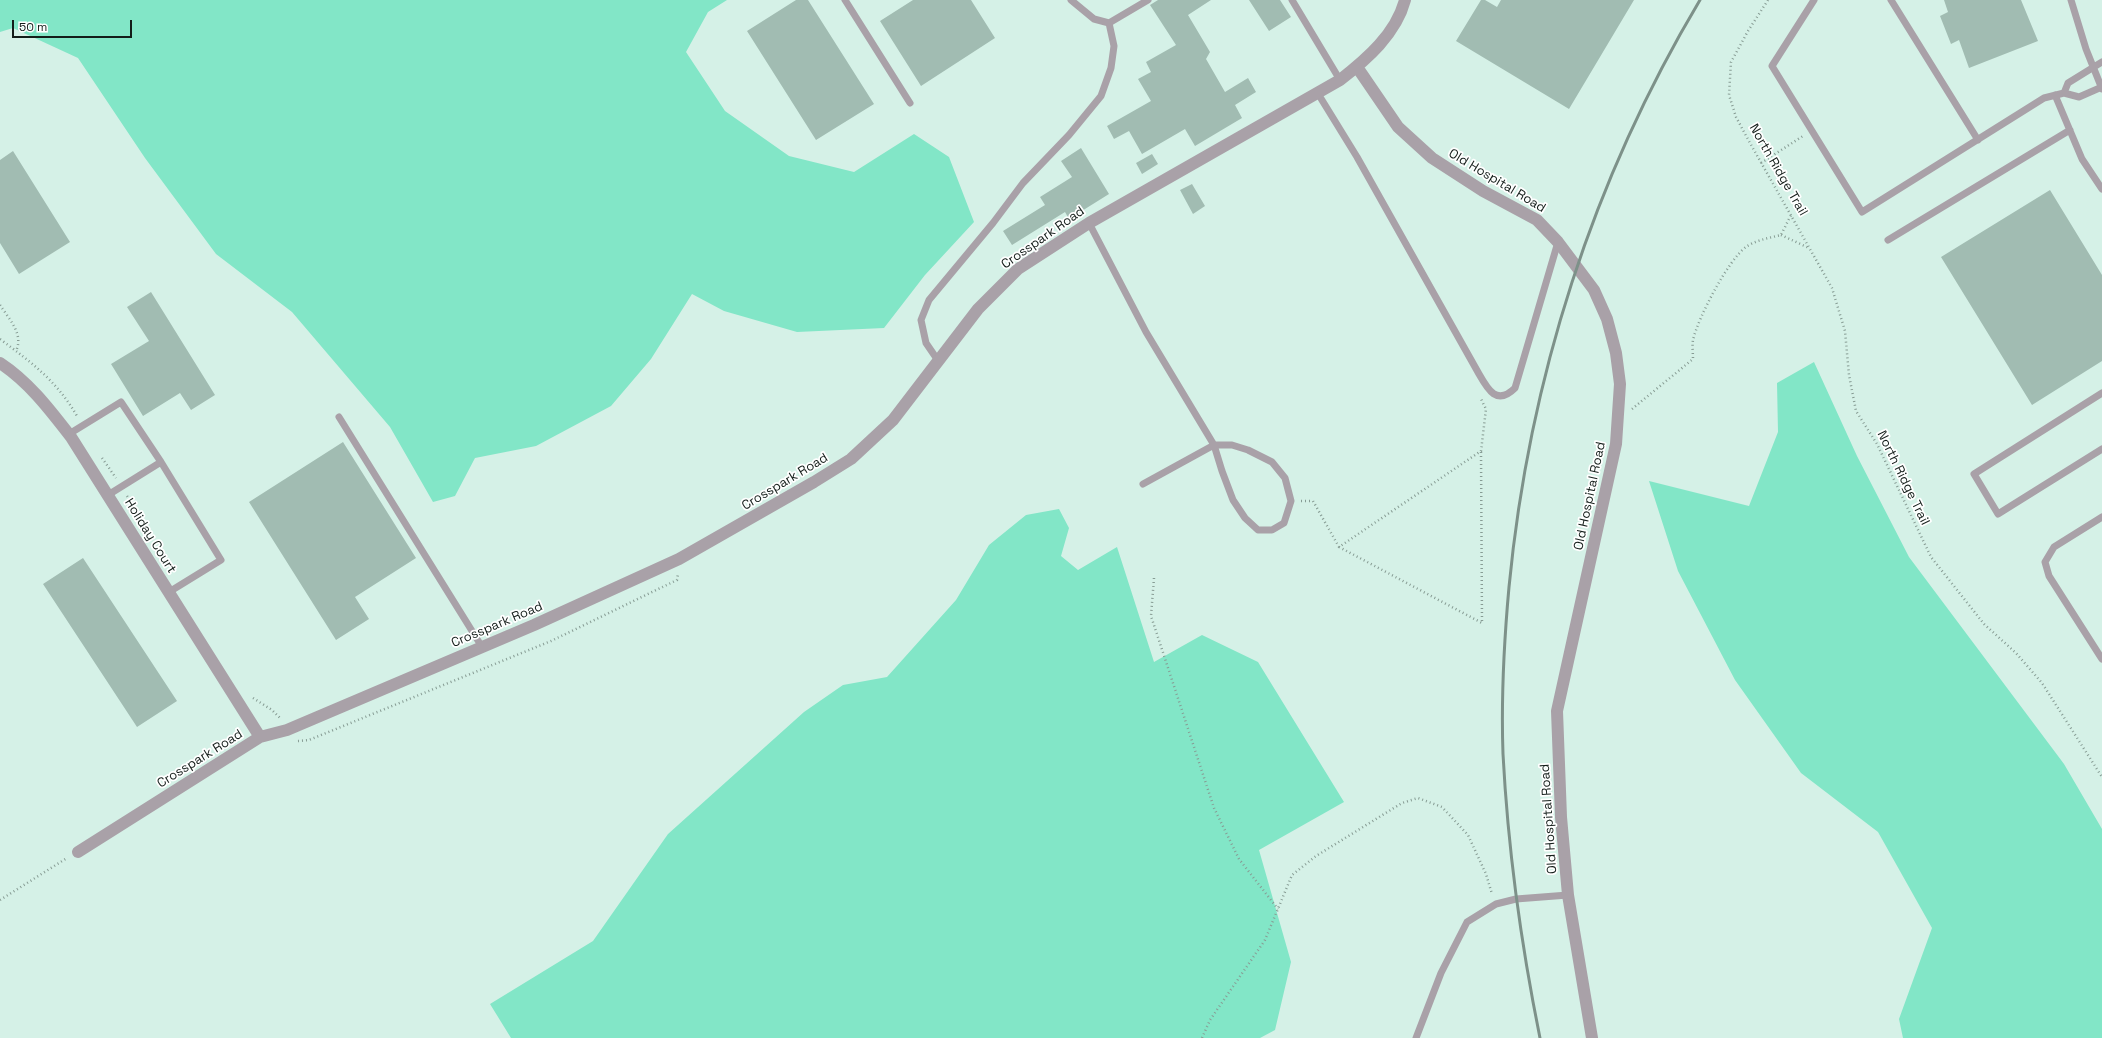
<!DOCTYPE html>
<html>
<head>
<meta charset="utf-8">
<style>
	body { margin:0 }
	#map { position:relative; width:2102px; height:1038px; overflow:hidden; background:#d5f1e7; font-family:"Space Grotesk",sans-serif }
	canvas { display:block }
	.scale { position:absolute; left:12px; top:20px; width:120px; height:18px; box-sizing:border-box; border:2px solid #131d19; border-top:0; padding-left:5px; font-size:12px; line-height:14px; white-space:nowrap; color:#131d19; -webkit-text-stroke:3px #fff; paint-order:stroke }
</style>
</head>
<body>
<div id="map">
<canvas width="2102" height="1038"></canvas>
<div class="scale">50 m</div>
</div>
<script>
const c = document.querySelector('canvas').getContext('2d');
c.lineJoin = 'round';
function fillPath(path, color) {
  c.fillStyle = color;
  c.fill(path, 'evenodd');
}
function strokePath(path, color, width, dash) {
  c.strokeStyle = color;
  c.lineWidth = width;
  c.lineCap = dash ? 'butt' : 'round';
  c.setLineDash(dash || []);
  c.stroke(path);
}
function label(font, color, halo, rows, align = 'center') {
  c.font = font + ' "Space Grotesk",sans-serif';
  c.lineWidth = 3.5;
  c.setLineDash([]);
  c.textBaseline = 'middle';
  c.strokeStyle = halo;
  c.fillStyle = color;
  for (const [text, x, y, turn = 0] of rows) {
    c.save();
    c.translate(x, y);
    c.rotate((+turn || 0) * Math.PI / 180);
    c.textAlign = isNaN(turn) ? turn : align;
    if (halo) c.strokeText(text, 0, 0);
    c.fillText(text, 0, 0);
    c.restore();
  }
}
fillPath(new Path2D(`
	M0 0H727L708 12 686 52 725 111 789 156 854 172 914 134 949 157 974 222 925 275 884 328 797 332 724 311 692 294 651 359 611 406 536 446 475 458 455 496 433 502 390 427 292 312 216 254 145 158 78 58 13 28 0 32Z
	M1814 362 1857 456 1909 557 2064 764 2102 829V1038H1903L1899 1019 1932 928 1878 832 1801 773 1735 680 1678 571 1649 481 1749 506 1778 432 1777 383Z
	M1059 509 1069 528 1061 556 1078 570 1117 547 1154 662 1202 635 1258 662 1344 802 1259 850 1291 962 1275 1030 1260 1038H511L490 1004 593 941 668 834 804 712 843 685 887 677 956 600 989 545 1026 515Z`), '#82e6c7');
fillPath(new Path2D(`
	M796 0H808L874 104 816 140 747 31Z
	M913 0H971L995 38 921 86 880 21Z
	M1158 0H1211L1188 15 1210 52 1206 59 1225 92 1248 78 1256 92 1235 105 1242 118 1195 146 1185 129 1142 154 1129 131 1114 139 1107 126 1151 101 1138 79 1151 72 1146 62 1176 45 1150 5Z
	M1249 0H1280L1291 17 1269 31Z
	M1481 0H1485L1497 7 1501 0H1634L1569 109 1456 41Z
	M1944 0H2021L2038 41 1969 68 1959 40 1951 44 1940 16 1948 12Z
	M1081 148 1109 194 1069 219 1065 212 1012 245 1003 231 1045 205 1040 197 1072 177 1061 161Z
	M13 151 70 242 19 274 0 243V160Z
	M1152 154 1158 164 1142 174 1136 163Z
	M1192 184 1205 206 1193 214 1180 190Z
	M2050 190 2102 275V361L2032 405 1941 257Z
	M151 292 215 395 191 410 180 393 143 416 111 364 149 341 127 307Z
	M343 442 416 558 355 597 369 619 336 640 249 502Z
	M83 558 177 701 137 727 43 584Z`), '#a1bcb2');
strokePath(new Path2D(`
	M1768 0 1748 31 1731 62 1729 95 1736 117 1750 143 1832 288 1845 331 1849 375 1856 411 1877 444 1931 557 1984 624 2016 653 2042 683 2102 777
	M1761 163 1803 136
	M1781 235 1809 248
	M0 305C9 319 24 334 16 351
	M0 339C32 363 56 380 77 416
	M1632 409 1693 359C1693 353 1692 346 1693 340 1698 318 1728 260 1746 247 1756 240 1769 238 1781 235L1791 215
	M102 458 116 478
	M127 496 135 509
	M1301 501H1313L1339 547 1481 451 1486 409 1481 399
	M1339 547 1482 623 1481 451
	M1154 578 1151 616 1214 808 1239 859 1278 909
	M253 698 272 710 281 719
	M298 741 309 740 551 641 677 580 678 574
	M0 900 67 858
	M1202 1038 1210 1020 1265 940 1292 875 1316 856 1402 803 1418 798 1442 807 1468 835 1486 874 1492 894`), '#879c94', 2.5, [1, 3]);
strokePath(new Path2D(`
	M845 0 910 103
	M1071 0 1094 19 1109 23 1148 0
	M1292 0 1340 80
	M1814 0 1772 66 1862 212 2044 98 2064 93 2079 97 2102 87
	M1891 0 1978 140
	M2071 0 2086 49 2102 89
	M1317 92 1357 157 1479 374C1488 390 1497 406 1515 388L1558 242
	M2064 93 2068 83 2102 62
	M2055 95 2082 159 2102 189
	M1089 223 1146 332 1214 445 1222 471 1233 500 1245 518 1258 530H1272L1284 523 1291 501 1285 478 1272 462 1248 450 1232 445H1214L1143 484
	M1888 240 2070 130
	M939 362 926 343 921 320 929 300 993 223 1023 183 1069 135 1101 96 1111 68 1114 46 1109 23
	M2102 393 1974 474 1998 514 2102 449
	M339 417 482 647
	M69 434 121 402 161 462 221 560 169 592
	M108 495 161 462
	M2102 517 2054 547 2045 562 2049 576 2102 659
	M1416 1038 1441 973 1467 922 1496 904 1516 899 1568 895`), '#a9a1a8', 7);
strokePath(new Path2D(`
	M1357 67 1398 127 1432 158 1483 191 1537 220 1558 242 1594 290 1607 319 1616 353 1620 384 1616 444 1557 711 1561 817 1568 895 1592 1038
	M0 363C29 382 50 410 71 437L260 737
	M78 852 260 737 287 730 534 625 679 559 814 482 851 459 893 420 978 309 1018 269 1089 223 1340 80C1367 59 1396 34 1405 0`), '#a9a1a8', 12);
strokePath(new Path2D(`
	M1540 1038C1521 944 1508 850 1503 754 1501 698 1504 642 1509 587 1529 379 1593 179 1700 0`), '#7d9189', 3);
label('13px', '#131d19', '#fff', [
	["North Ridge Trail",1778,170,60],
	["Old Hospital Road",1497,181,31],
	["Crosspark Road",1043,238,-35],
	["North Ridge Trail",1903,478,64],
	["Crosspark Road",785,482,-31],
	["Old Hospital Road",1590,496,-78],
	["Holiday Court",150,536,58],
	["Crosspark Road",497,625,-23],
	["Crosspark Road",200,759,-32],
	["Old Hospital Road",1549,819,-94]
]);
</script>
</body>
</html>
